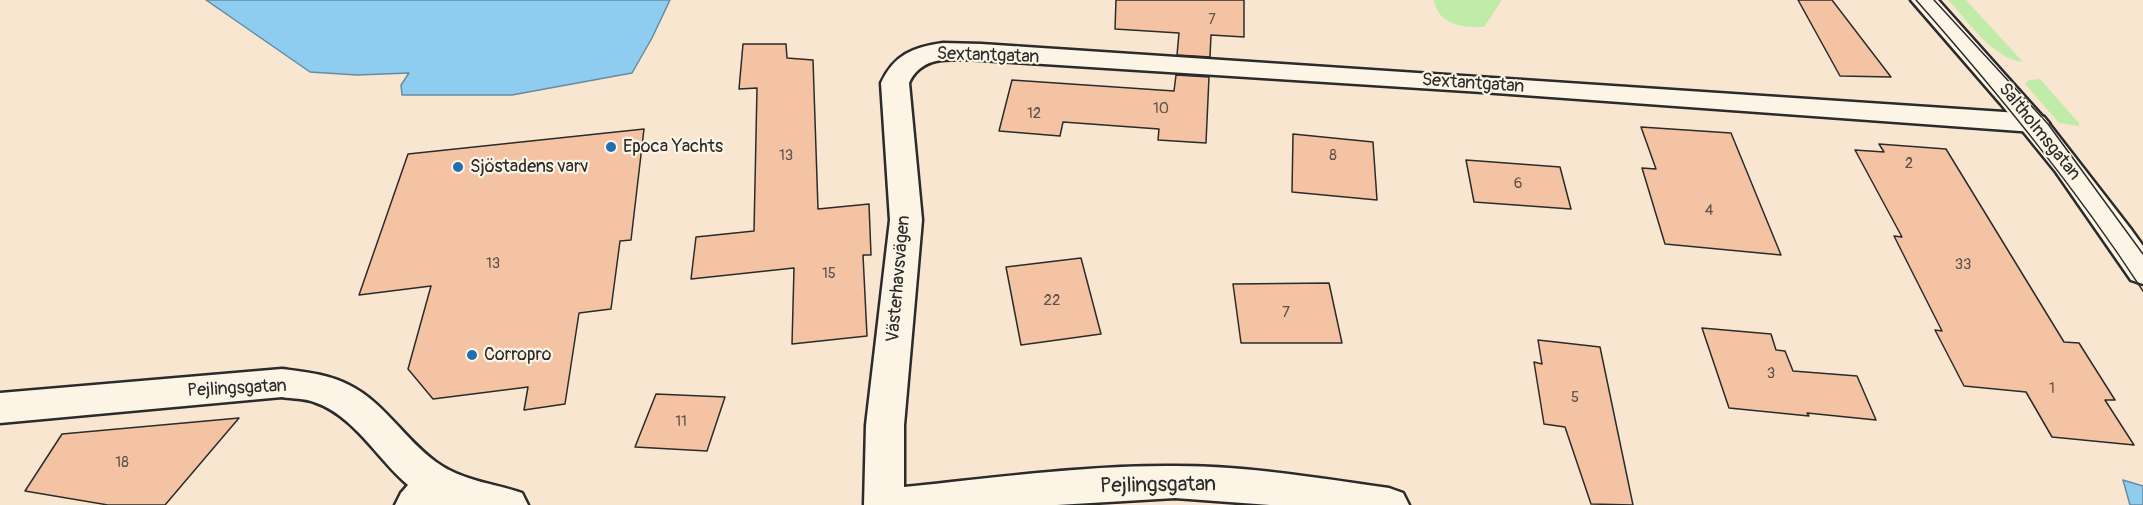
<!DOCTYPE html>
<html>
<head>
<meta charset="utf-8">
<style>
	body { margin:0 }
	canvas { display:block; background:#f9e6d1 }
</style>
</head>
<body>
<canvas width="2143" height="505"></canvas>
<script>
const c = document.querySelector('canvas').getContext('2d');
c.lineJoin = 'round';
function fillPath(path, color) {
  c.fillStyle = color;
  c.fill(path, 'evenodd');
}
function strokePath(path, color, width, dash) {
  c.strokeStyle = color;
  c.lineWidth = width;
  c.lineCap = dash ? 'butt' : 'round';
  c.setLineDash(dash || []);
  c.stroke(path);
}
function label(font, color, halo, rows, align = 'center') {
  c.font = font + ' Pangolin,sans-serif';
  c.lineWidth = 4.5;
  c.setLineDash([]);
  c.textBaseline = 'middle';
  c.strokeStyle = halo;
  c.fillStyle = color;
  for (const [text, x, y, turn = 0] of rows) {
    c.save();
    c.translate(x, y);
    c.rotate((+turn || 0) * Math.PI / 180);
    c.textAlign = isNaN(turn) ? turn : align;
    if (halo) c.strokeText(text, 0, 0);
    c.fillText(text, 0, 0);
    c.restore();
  }
}
fillPath(new Path2D(`
	M1434 0H1502L1484 27C1463 28 1438 25 1434 0Z
	M1948 0H1966L2023 62C1992 58 1969 22 1948 0Z
	M2040 79 2079 123V126L2059 123 2025 84 2029 80Z`), '#c0eba8');
const water = new Path2D(`
	M206 0H670L652 38 632 73 512 95H402L401 85 409 73 357 75 310 72Z
	M2123 480 2143 486V505H2130Z`);
fillPath(water, '#8ecdef');
strokePath(water, '#668ca1', 1.5);
const building = new Path2D(`
	M1116 0H1244V37L1211 35 1210 57 1177 55 1179 33 1115 29Z
	M1798 0H1832L1891 77 1840 76Z
	M743 44H786L787 58 813 60 818 209 869 204 871 255H863L867 336 792 344 794 268 691 279 696 237 754 231 757 88 739 89Z
	M1176 75 1209 77 1206 143 1158 140 1159 129 1063 122 1060 136 999 131 1012 80 1174 91Z
	M1641 127 1731 133 1781 255 1665 244 1642 168 1656 169Z
	M644 129 631 240 620 241 611 309 579 313 565 404 524 410 528 387 433 399 408 369 431 286 359 295 408 154Z
	M1293 134 1373 142 1377 200 1292 192Z
	M1879 144 1946 149 2064 342 2079 343 2115 400H2105L2134 445 2052 437 2026 392 1964 386 1935 330 1942 331 1894 236 1902 237 1855 150 1884 152Z
	M1466 160 1560 167 1571 209 1474 202Z
	M1081 258 1101 334 1021 345 1006 267Z
	M1329 283 1342 343H1241L1233 284Z
	M1702 328 1771 334 1776 350 1785 351 1793 371 1857 376 1876 420 1807 413 1809 416 1729 408Z
	M1538 340 1600 347 1633 505 1591 504 1565 427 1544 424 1534 362 1542 364Z
	M656 394 725 397 707 451 635 447Z
	M239 418 165 505H108L25 491 62 434Z`);
fillPath(building, '#f3c3a3');
strokePath(building, '#2b2b2b', 1.5);
const street = new Path2D(`
	M943 43 981 44 2034 114 2044 117 2049 123 2044 129 2034 132 1482 92 981 60C954 59 922 54 909 83L922 220 904 425V487C994 478 1085 465 1176 466 1248 466 1318 478 1389 488L1403 493 1409 505H1270L1175 498 1057 505H864L866 425 890 220 881 83C894 55 913 47 943 43Z
	M282 369C305 372 328 374 349 385 384 402 404 439 436 462 462 481 493 483 522 493L528 505H395L401 493 408 485C378 460 354 415 314 402 304 398 293 399 282 397L0 423V393Z`);
const secondary = new Path2D(`
	M1911 0H1938L2050 125 2130 228 2143 246V284L2131 280 2056 172 2001 104Z`);
strokePath(street, '#2b2b2b', 5);
strokePath(secondary, '#2b2b2b', 5);
fillPath(street, '#fcf5e5');
fillPath(secondary, '#fcf5e5');
strokePath(new Path2D(`
	M1916 0C1998 93 2075 187 2143 291
	M1934 0 2048 124 2143 254`), '#2b2b2b', 1.5);
for (const [x, y, r, color] of [
	[611,147,6,"#1f6fb2"],
	[458,167,6,"#1f6fb2"],
	[472,355,6,"#1f6fb2"]
]) {
  const dot = new Path2D();
  dot.arc(x, y, r, 0, 2 * Math.PI);
  c.fillStyle = color;
  c.fill(dot);
  strokePath(dot, '#fcf5e5', 2);
}
label('14px', '#5d5149', null, [
	["7",1212,20]
]);
label('15px', '#5d5149', null, [
	["10",1161,109],
	["12",1034,114],
	["13",786,156],
	["8",1333,156],
	["2",1909,164],
	["6",1518,184],
	["4",1709,211],
	["13",493,264],
	["33",1963,265],
	["15",829,274],
	["22",1052,301],
	["7",1286,313],
	["3",1771,374],
	["1",2052,389],
	["5",1575,398],
	["11",681,422],
	["18",122,463]
]);
label('18px', '#2b2b2b', '#fcf5e5', [
	["Sextantgatan",988,56,2],
	["Sextantgatan",1473,84,4],
	["Saltholmsgatan",2039,132,51],
	["Västerhavsvägen",899,279,-85],
	["Pejlingsgatan",237,389,-3]
]);
label('18px', '#2b2b2b', '#fcf5e5', [
	["Epoca Yachts",623,147],
	["Sjöstadens varv",470,167],
	["Corropro",484,355]
], 'left');
label('21px', '#2b2b2b', '#fcf5e5', [
	["Pejlingsgatan",1158,486,-1]
]);
</script>
</body>
</html>
